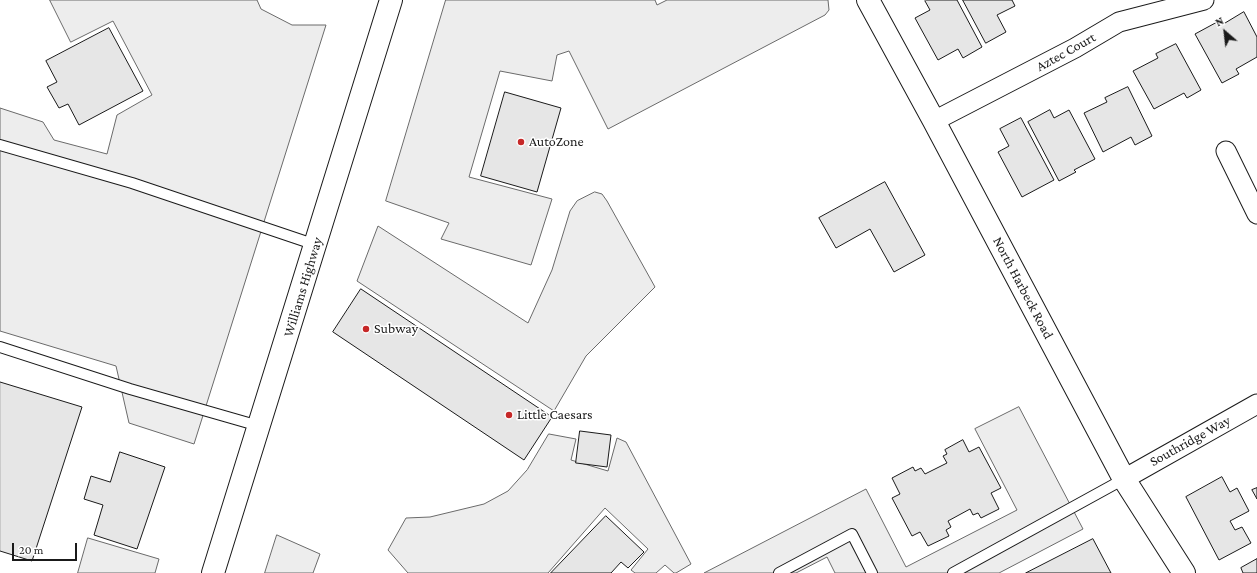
<!DOCTYPE html>
<html>
<head>
<meta charset="utf-8">
<style>
	body { margin:0 }
	#map { position:relative; width:1257px; height:573px; overflow:hidden; background:#fff; font-family:"Crimson Pro",serif }
	canvas { display:block }
	.north { position:absolute; left:1205px; top:12px; width:40px; height:40px; -webkit-text-stroke:3px #fff; paint-order:stroke; rotate:332deg; font-size:11px; font-weight:700; line-height:16px; text-align:center; color:#1a1a1a }
	.north::after { content:''; display:block; margin:auto; width:14px; height:18px; background:#1a1a1a; clip-path:polygon(50% 0,100% 100%,50% 72%,0 100%) }
	.scale { position:absolute; left:12px; top:543px; width:65px; height:18px; box-sizing:border-box; border:2px solid #1a1a1a; border-top:0; padding-left:5px; font-size:12px; line-height:14px; white-space:nowrap; color:#1a1a1a; -webkit-text-stroke:3px #fff; paint-order:stroke }
</style>
</head>
<body>
<div id="map">
<canvas width="1257" height="573"></canvas>
<div class="north">N</div>
<div class="scale">20 m</div>
</div>
<script>
const c = document.querySelector('canvas').getContext('2d');
c.lineJoin = 'round';
function fillPath(path, color) {
  c.fillStyle = color;
  c.fill(path, 'evenodd');
}
function strokePath(path, color, width, dash) {
  c.strokeStyle = color;
  c.lineWidth = width;
  c.lineCap = dash ? 'butt' : 'round';
  c.setLineDash(dash || []);
  c.stroke(path);
}
function label(font, color, halo, rows, align = 'center') {
  c.font = font + ' "Crimson Pro",serif';
  c.lineWidth = 3;
  c.setLineDash([]);
  c.textBaseline = 'middle';
  c.strokeStyle = halo;
  c.fillStyle = color;
  for (const [text, x, y, turn = 0] of rows) {
    c.save();
    c.translate(x, y);
    c.rotate((+turn || 0) * Math.PI / 180);
    c.textAlign = isNaN(turn) ? turn : align;
    if (halo) c.strokeText(text, 0, 0);
    c.fillText(text, 0, 0);
    c.restore();
  }
}
const parking = new Path2D(`
	M50 0H257L261 9 292 25H326L194 444 129 423 116 366 0 331V108L43 122 54 140 107 154 117 115 152 95 113 21 71 42Z
	M446 0H655L657 5 667 0H828L829 10 825 15 608 129 569 51 557 55 552 81 500 71 469 177 552 199 531 265 441 239 449 223 386 201Z
	M595 192 602 194 607 201 655 287 586 356 554 411 357 281 378 226 528 323 552 270 570 211 577 201Z
	M1019 407 1083 529 999 573H835L827 557 796 573H704L866 489 906 567 1017 510 975 429Z
	M549 434 576 439 571 460 608 471 617 438 626 442 691 564 676 573H674L665 565 656 573H635L631 570 648 549 605 508 548 573H408L388 550 406 518 430 517 484 504 508 491 527 470Z
	M277 535 320 554 313 573H265Z
	M88 538 159 559 155 573H78Z`);
fillPath(parking, '#ededed');
strokePath(parking, '#6a6a6a', 1);
const building = new Path2D(`
	M926 0H957L982 47 963 58 958 49 938 60 915 18 930 10 925 1Z
	M963 0H1012L1015 6 997 15 1006 32 986 43Z
	M1244 12 1257 37V57L1236 69 1239 74 1222 83 1195 34 1219 21 1221 25Z
	M109 28 143 91 79 125 68 104 59 108 47 87 57 82 46 61Z
	M1176 44 1201 90 1187 98 1184 93 1154 109 1133 71 1158 58 1156 54Z
	M1128 87 1152 136 1135 145 1131 137 1103 152 1084 113 1107 102 1105 98Z
	M505 92 561 108 537 192 481 176Z
	M1050 110 1054 118 1069 110 1095 159 1074 170 1076 172 1059 181 1028 122Z
	M1021 118 1054 180 1022 197 998 152 1009 146 1000 129Z
	M885 182 925 255 894 272 870 229 836 248 819 218Z
	M361 289 552 417 524 460 333 332Z
	M0 382 82 407 32 561 0 551Z
	M580 431 611 435 607 467 576 463Z
	M963 440 969 452 979 447 1001 488 991 493 999 509 981 518 978 513 973 515 970 509 948 521 951 527 946 530 949 536 928 546 920 532 912 536 892 498 900 494 892 478 913 467 915 471 921 468 925 474 947 463 943 456 947 454 945 450Z
	M120 452 165 467 137 549 94 535 103 505 84 499 91 476 110 482Z
	M1222 477 1230 492 1237 488 1249 511 1230 521 1235 530 1242 527 1251 543 1219 560 1186 497Z
	M1257 488V499L1252 490Z
	M606 516 644 552 628 568 621 562 611 573H551Z
	M1093 539 1111 573H1026Z
	M1257 559V573H1243L1241 568Z`);
fillPath(building, '#e6e6e6');
strokePath(building, '#1a1a1a', 1);
const lane = new Path2D(`
	M0 145 132 183 316 245
	M0 347 130 389 259 426
	M779 573 852 534 872 573
	M953 573 1124 479`);
const street = new Path2D(`
	M934 121 1075 48 1119 22 1204 0
	M1226 151 1257 214
	M1124 479 1257 404`);
const secondary = new Path2D(`
	M868 0 934 121 1124 479 1184 573`);
const primary = new Path2D(`
	M213 573 391 0`);
strokePath(lane, '#1a1a1a', 12);
strokePath(street, '#1a1a1a', 21);
strokePath(secondary, '#1a1a1a', 24);
strokePath(primary, '#1a1a1a', 24);
strokePath(lane, '#fff', 10);
strokePath(street, '#fff', 19);
strokePath(secondary, '#fff', 22);
strokePath(primary, '#fff', 22);
for (const [x, y, r, color] of [
	[521,142,4,"#c62828"],
	[366,329,4,"#c62828"],
	[509,415,4,"#c62828"]
]) {
  const dot = new Path2D();
  dot.arc(x, y, r, 0, 2 * Math.PI);
  c.fillStyle = color;
  c.fill(dot);
  strokePath(dot, '#fff', 1.5);
}
label('14px', '#1a1a1a', '#fff', [
	["Aztec Court",1066,52,-29],
	["Williams Highway",303,287,-73],
	["North Harbeck Road",1023,288,62],
	["Southridge Way",1190,441,-29]
]);
label('14px', '#1a1a1a', '#fff', [
	["AutoZone",529,142],
	["Subway",374,329],
	["Little Caesars",517,415]
], 'left');
</script>
</body>
</html>
